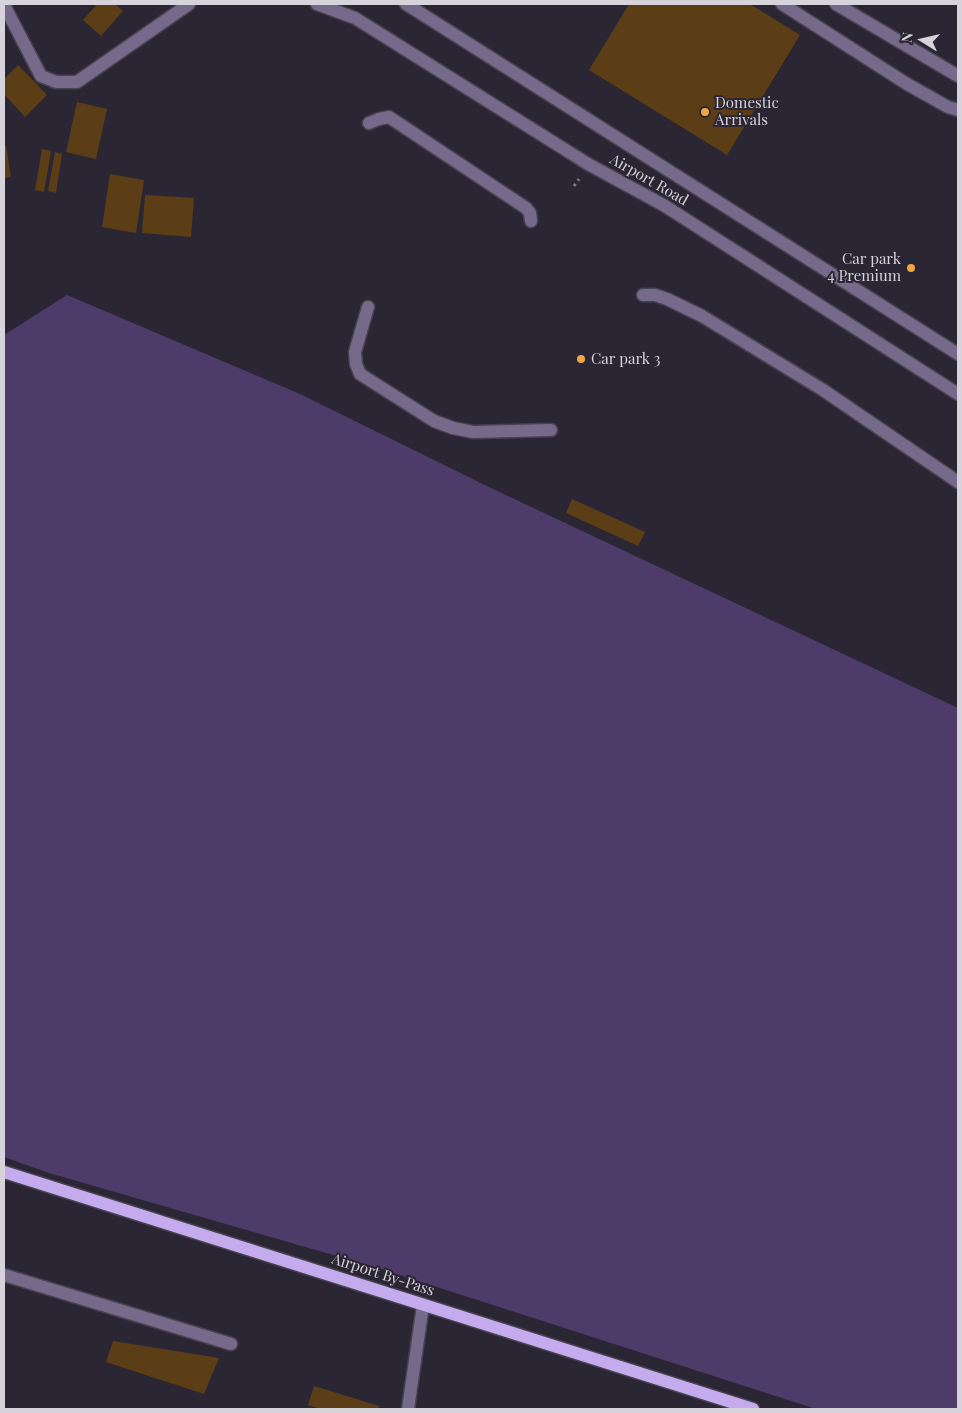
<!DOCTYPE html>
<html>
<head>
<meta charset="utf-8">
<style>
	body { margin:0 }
	#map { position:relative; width:962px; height:1413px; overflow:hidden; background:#2b2633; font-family:"Playfair Display",serif }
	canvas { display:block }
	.frame { position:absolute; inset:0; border:5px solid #d6d3db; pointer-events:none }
	.north { position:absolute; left:897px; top:15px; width:50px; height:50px; -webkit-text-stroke:4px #2b2633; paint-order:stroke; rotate:280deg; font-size:14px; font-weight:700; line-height:20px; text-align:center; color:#d6d3db }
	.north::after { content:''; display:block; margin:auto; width:18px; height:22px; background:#d6d3db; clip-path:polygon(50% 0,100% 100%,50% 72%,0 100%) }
</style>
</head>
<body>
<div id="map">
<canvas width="962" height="1413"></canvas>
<div class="frame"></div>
<div class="north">N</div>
</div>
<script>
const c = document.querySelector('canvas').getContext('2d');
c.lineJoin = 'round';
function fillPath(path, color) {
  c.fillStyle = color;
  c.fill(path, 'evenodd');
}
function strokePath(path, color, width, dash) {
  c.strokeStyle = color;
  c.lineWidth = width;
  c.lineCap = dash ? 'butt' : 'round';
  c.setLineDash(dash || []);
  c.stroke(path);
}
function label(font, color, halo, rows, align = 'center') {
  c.font = font + ' "Playfair Display",serif';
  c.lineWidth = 4;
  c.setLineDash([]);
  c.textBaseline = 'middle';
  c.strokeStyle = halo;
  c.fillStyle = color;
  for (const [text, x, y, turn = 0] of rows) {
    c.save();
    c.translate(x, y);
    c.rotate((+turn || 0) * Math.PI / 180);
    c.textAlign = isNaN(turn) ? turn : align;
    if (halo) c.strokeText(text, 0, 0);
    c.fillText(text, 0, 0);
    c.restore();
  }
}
fillPath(new Path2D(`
	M67 295 300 394 491 488 958 708V1409H816L378 1268 49 1173 4 1157V335Z`), '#4d3b69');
fillPath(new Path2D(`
	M97 4H115L123 11 101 36 83 20Z
	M629 4H750L800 35 727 155 589 70Z
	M18 65 47 95 25 117 4 94V79Z
	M77 102 107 109 96 159 66 152Z
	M6 145 11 177 4 178V146Z
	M42 149 51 151 44 192 35 190Z
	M55 152 62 154 56 193 48 191Z
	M110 174 144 180 136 233 102 227Z
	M145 195 194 198 191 237 142 233Z
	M572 499 645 532 638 546 566 513Z
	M113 1341 219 1358 204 1394 106 1362Z
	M314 1386 379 1406 378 1409H321L308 1405Z`), '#5b3e16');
const minor = new Path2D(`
	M317 4 355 18 588 164 665 206 958 394
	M406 4 958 354
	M782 4 907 84 948 107 958 110
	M836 4 958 76
	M4 5 41 76 56 82H77L189 4
	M369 123 379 119 389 117 526 208 530 213 531 221
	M643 295H655L667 299 702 316 823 390 958 482
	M368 307 355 352 356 364 360 374 434 421 453 428 473 432 551 430
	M4 1275 231 1344
	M408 1409 423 1305`);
const major = new Path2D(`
	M4 1172 753 1409`);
strokePath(minor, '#46424e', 15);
strokePath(major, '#46424e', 15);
strokePath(new Path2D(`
	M574 186 579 179`), '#7f7b85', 3, [2.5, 4]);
strokePath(minor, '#766a8b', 12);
strokePath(major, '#c4abee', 12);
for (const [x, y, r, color] of [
	[705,112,5,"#f0a63f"],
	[911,268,5,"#f0a63f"],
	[581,359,5,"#f0a63f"]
]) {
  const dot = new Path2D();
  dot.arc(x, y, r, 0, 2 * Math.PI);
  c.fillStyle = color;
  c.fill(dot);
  strokePath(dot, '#2b2633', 2);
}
label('15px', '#d6d3db', '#2b2633', [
	["Domestic",715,103],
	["Arrivals",715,120],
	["Car park",901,259,"right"],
	["4 Premium",901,276,"right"],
	["Car park 3",591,359]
], 'left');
label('15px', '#d6d3db', '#2b2633', [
	["Airport Road",649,180,30],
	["Airport By-Pass",383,1275,18]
]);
</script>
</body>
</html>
